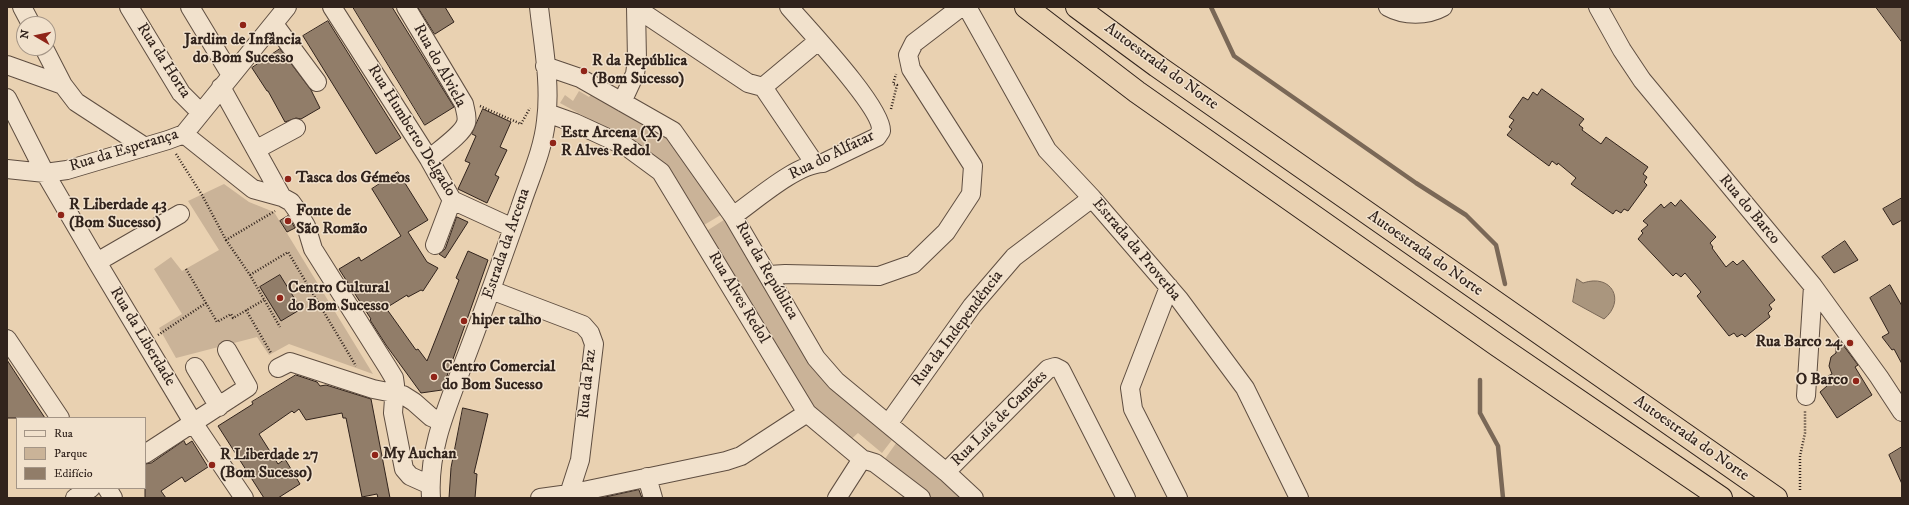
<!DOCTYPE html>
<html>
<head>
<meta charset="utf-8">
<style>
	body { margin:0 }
	#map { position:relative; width:1909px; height:505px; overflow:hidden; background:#e9d1b1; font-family:"IM FELL DW Pica",serif }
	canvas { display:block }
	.frame { position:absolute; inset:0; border:8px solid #31231c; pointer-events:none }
	.legend { position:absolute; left:16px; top:417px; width:130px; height:72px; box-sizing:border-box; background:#f1e1cc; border:1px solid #a49586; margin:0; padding:5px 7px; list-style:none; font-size:12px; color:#31231c }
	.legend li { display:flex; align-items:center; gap:8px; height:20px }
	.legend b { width:20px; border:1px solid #a49586 }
	.north { position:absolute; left:16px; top:16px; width:40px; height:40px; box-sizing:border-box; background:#f1e1cc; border:1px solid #a49586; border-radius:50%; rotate:279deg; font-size:11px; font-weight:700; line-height:16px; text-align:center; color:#31231c }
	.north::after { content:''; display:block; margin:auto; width:14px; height:18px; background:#8f2418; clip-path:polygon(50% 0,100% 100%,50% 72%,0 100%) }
</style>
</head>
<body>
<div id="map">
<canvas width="1909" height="505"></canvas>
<div class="frame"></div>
<ul class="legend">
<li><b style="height:5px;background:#f1e1cc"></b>Rua</li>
<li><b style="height:11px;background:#cab398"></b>Parque</li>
<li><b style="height:11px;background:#917d69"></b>Edifício</li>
</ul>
<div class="north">N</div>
</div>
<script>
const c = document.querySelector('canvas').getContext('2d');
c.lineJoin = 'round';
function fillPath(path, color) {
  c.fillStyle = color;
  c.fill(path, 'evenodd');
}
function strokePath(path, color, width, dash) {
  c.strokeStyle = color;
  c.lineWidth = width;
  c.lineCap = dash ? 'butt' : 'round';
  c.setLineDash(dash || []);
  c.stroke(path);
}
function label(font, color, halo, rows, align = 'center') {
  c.font = font + ' "IM FELL DW Pica",serif';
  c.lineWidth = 3;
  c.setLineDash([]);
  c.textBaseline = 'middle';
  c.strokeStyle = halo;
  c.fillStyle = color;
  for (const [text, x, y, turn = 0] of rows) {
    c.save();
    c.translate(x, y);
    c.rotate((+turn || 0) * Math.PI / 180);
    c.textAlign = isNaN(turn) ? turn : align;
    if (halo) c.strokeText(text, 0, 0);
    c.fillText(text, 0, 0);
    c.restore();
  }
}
fillPath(new Path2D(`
	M579 91 589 97 593 92 660 128 724 213 704 225 685 193 679 194 611 131 560 103 565 95 573 101Z
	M224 184 249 202 274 212 373 374 289 344 269 355 257 337 176 358 159 328 182 314 154 269 171 257 182 271 219 250 188 201Z
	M727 218 814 364 895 436 882 453 858 433 848 442 802 396 705 232Z
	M899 439 964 498H925L882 463Z`), '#cab398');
const water = new Path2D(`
	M1577 279 1583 283C1612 273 1626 301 1604 319L1573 302Z`);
fillPath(water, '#aa967e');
strokePath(water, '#7a6857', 1);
strokePath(new Path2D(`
	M1211 7 1234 56 1416 183 1466 215 1496 245 1505 284
	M1480 380V413L1498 446 1503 498`), '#7a6857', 4.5);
const building = new Path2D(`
	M353 7H392L454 107 425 125Z
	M418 7H445L454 22 435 34Z
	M1876 7H1902V42Z
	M328 21 401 138 376 154 303 36Z
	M280 49 311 90 320 108 301 119 296 118 285 122 268 91H267L252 68Z
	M1542 89 1584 119 1579 125 1583 128 1582 130 1601 144 1606 137 1648 167 1643 174 1647 177 1644 182 1647 185 1628 211 1624 209 1621 213 1616 210 1613 214 1571 184 1576 178 1558 163 1557 165 1552 161 1549 166 1507 135 1512 129 1509 127 1514 120 1509 117 1523 97 1528 100 1533 92 1537 95Z
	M483 109 511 122 500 147 507 150 495 175 499 177 487 203 458 189 470 163 465 161 476 136 472 134Z
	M398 172 428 220 408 232 427 262 438 268 423 291 421 290 408 297 407 295 386 308 416 350 418 349 427 361 459 280 456 278 468 251 488 260 442 390 421 393 386 345 370 320 371 319 339 269 359 257 361 261 401 236 372 189Z
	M1902 198V220L1893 225 1883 209Z
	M1681 200 1716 237 1710 243 1713 247 1712 248 1726 267 1733 261 1737 265 1743 260 1775 300 1769 305 1772 309 1768 313 1770 317 1745 337 1742 334 1737 337 1734 333 1729 336 1697 296 1701 292 1685 273 1681 277 1676 273 1673 276 1638 239 1643 233 1641 231 1648 225 1643 221 1661 204 1664 208 1671 202 1675 206Z
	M288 216 295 228 287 232 280 221Z
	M457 217 468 222 445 258 439 254 445 249Z
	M1845 241 1858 260 1834 273 1822 257Z
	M280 275 301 309 281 321 260 287Z
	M1890 285 1902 306V364L1894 349 1892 350 1882 337 1889 333 1870 298Z
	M1840 341 1858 365 1855 367 1872 395 1837 418 1820 392 1827 386 1828 376 1832 374 1829 366 1831 357 1836 353V344Z
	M7 360 39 409 45 418H7Z
	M296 375 317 382 320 386 326 385 371 399 390 498H378L377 494 362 497 346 418H343L342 413 306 420 299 409 294 413 292 411 259 434 278 464 285 459 300 484 278 498H264L218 426 253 404 252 402Z
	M463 408 488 414 474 473 477 474 475 498H449L451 468Z
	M184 441 186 445 192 441 208 467 185 482 182 477 161 491 166 498H145V464L151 463Z
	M1902 447V484L1889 455Z
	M639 490 642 498H601Z`);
fillPath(building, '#917d69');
strokePath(building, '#31231c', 1);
const minor = new Path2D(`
	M22 7 31 24
	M129 7 181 93 200 112
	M190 7 231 75
	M332 7 429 159 452 200 513 228
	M406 7 464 104C465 110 468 117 466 123 463 134 438 151 429 159
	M967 7 1047 150 1092 198 1179 299 1245 388 1299 498
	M1388 7C1404 16 1427 16 1443 7
	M1598 7 1622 50 1642 80 1813 286 1879 377 1902 412
	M636 8 748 83 763 87 815 164
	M274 24 317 82
	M44 48 63 85 76 102 145 147
	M7 65 63 85
	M545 66 580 78 673 131 733 216 816 358 836 381 946 472 974 498
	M221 87 282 197 291 202 296 209 306 226 313 249 388 368 394 378 395 385 393 413 404 469 410 476 430 485
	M763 87 818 41
	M7 98 45 173 97 262 194 424 244 498
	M622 102 635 74 637 60 636 7
	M547 113 575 123 627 147 661 172 807 413 862 459 875 463 921 498
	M184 134 253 189 282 197
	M257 149 296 128
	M7 169 45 173 67 170 168 140 184 134 287 7
	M733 216C756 200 796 164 823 163L877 137 881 131C883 108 806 27 789 7
	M435 245 452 200
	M97 262 180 214
	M769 275 785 274 879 276 913 264 946 232 971 194 973 166 911 69 908 55 914 43 961 7
	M1169 287 1130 388 1133 409 1178 498
	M491 290 583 325 590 333 594 344 580 460 569 494 570 498
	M7 339 60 418
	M195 367 219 407
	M278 368 290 362 373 389 403 395 414 402 431 417 442 422
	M1806 396 1813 286
	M888 424 972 306 1014 257 1092 198
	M145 454 248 387 227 350
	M946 472 1048 369 1055 367 1061 370 1126 498
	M647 477 653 498
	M107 488 113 498
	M75 498 91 488
	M431 498C428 452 445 412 461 370 482 316 501 262 520 208 529 180 543 151 546 121 551 84 543 44 539 7
	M540 498 569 494 726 461 741 456 807 413
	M837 498 862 459`);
const highway = new Path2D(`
	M1026 7 1137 92 1497 345 1721 498
	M1077 7 1157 66 1776 498`);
strokePath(minor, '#5f4e41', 20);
strokePath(highway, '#31231c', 24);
strokePath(new Path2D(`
	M480 106 521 124 530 108
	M891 109 897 85 893 84 896 74
	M176 154 202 195 226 240 275 211
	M226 240 250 275 280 327
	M186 269 217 322 231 314 233 318 264 300
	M250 275 288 252 356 366
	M246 310 271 353
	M158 335 206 303
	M1800 490V456L1805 433V411`), '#31231c', 2.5, [1, 2]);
strokePath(minor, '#f1e1cc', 18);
strokePath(highway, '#e9d1b1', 22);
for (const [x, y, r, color] of [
	[243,25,4,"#8f2418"],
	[584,71,4,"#8f2418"],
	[553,143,4,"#8f2418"],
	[288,179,4,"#8f2418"],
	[61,215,4,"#8f2418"],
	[288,221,4,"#8f2418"],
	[280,298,4,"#8f2418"],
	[464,321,4,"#8f2418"],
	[1850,343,4,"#8f2418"],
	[434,377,4,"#8f2418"],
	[1856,381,4,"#8f2418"],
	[375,455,4,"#8f2418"],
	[212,465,4,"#8f2418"]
]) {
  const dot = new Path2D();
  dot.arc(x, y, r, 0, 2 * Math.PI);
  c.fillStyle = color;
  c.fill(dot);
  strokePath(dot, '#f1e1cc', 1.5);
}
label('bold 16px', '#31231c', '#f1e1cc', [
	["Jardim de Infância",243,41,"center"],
	["do Bom Sucesso",243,59,"center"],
	["R da República",592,62],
	["(Bom Sucesso)",592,80],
	["Estr Arcena (X)",561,134],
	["R Alves Redol",561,152],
	["Tasca dos Gémeos",296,179],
	["R Liberdade 43",69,206],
	["(Bom Sucesso)",69,224],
	["Fonte de",296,212],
	["São Romão",296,230],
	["Centro Cultural",288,289],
	["do Bom Sucesso",288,307],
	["hiper talho",472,321],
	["Rua Barco 24",1842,343,"right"],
	["Centro Comercial",442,368],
	["do Bom Sucesso",442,386],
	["O Barco",1848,381,"right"],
	["My Auchan",383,455],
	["R Liberdade 27",220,456],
	["(Bom Sucesso)",220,474]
], 'left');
label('16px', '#31231c', '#f1e1cc', [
	["Rua da Horta",163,61,57],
	["Rua do Alviela",439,66,61],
	["Autoestrada do Norte",1161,67,36],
	["Rua Humberto Delgado",411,131,58],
	["Rua da Esperança",124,151,-17],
	["Rua do Alfatar",832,156,-26],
	["Rua do Barco",1749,210,50],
	["Estrada da Arcena",507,244,-71],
	["Estrada da Proverba",1136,250,50],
	["Autoestrada do Norte",1425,254,35],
	["Rua da República",766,271,60],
	["Rua Alves Redol",738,298,59],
	["Rua da Independência",958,329,-53],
	["Rua da Liberdade",142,337,59],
	["Rua da Paz",588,384,-84],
	["Rua Luís de Camões",1000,419,-45],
	["Autoestrada do Norte",1691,439,35]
]);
</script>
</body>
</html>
